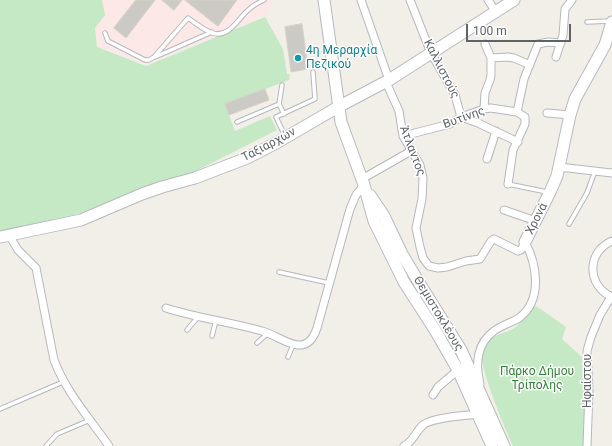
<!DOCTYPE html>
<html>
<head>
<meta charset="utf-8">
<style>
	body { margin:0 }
	#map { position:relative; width:612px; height:446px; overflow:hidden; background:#f1efe8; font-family:Roboto,sans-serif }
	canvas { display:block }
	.scale { position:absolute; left:466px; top:24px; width:105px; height:18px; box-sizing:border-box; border:2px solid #5f6368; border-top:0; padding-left:5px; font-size:12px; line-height:14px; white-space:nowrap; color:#5f6368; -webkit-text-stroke:3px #fff; paint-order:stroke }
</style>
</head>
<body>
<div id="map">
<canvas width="612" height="446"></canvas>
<div class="scale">100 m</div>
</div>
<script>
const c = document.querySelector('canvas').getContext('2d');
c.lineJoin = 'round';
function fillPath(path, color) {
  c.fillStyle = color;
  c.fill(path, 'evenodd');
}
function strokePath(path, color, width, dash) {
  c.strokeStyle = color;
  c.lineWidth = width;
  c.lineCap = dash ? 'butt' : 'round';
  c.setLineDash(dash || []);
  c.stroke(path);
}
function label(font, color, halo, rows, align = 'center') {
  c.font = font + ' Roboto,sans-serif';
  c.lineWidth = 3;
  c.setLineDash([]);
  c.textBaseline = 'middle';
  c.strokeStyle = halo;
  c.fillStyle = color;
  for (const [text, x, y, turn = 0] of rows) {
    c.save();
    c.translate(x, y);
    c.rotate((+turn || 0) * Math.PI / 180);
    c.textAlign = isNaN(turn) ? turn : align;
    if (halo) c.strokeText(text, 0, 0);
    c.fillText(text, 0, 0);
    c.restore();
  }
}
fillPath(new Path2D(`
	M91 0H274L266 15 146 64 98 46Z`), '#fce8e6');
fillPath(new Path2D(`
	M0 0H102L105 15 95 28 97 47 146 66 265 17 283 49 287 74H290L289 80 225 104 235 131 270 116 277 130 182 178 77 214 0 231Z
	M535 306 542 310 566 327 562 339 582 357 585 392 583 446H513C506 430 479 368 482 353 482 350 487 343 490 340 497 333 509 333 517 326 523 320 527 310 535 306Z`), '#c5e8c5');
const building = new Path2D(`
	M136 0H155L126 38 114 28Z
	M162 0H182L174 10Z
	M185 0H237L218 26Z
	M302 24 308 69 291 72 285 27Z
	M265 89 269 100 229 115 225 104Z`);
fillPath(building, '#cccac5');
strokePath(building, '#d6d1c6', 1);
const lane = new Path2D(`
	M587 22 611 21
	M105 33 108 41 145 60H149L154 57 188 18C195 23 204 30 212 33 228 38 237 21 246 12 251 7 257 3 264 0
	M155 57 212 32
	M282 85 279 104 284 114
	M237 122 279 104
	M285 136 276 117 315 99 313 72
	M508 184 547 192
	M569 224 587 193 595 171
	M279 272 329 283
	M187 330 198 317
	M212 336 216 320
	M257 343 268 333
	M288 357 293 345
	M0 409 63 382
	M46 446 57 434 90 420`);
const street = new Path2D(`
	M361 0 389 80
	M410 0 431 53 455 95 461 117 478 123 518 142
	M488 0 496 12
	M556 57 563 35 565 9 572 0
	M491 58 508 57 514 58 530 65
	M386 82 399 111 403 136 420 165 423 178 422 199 416 228 420 247 423 258 429 266 438 268 447 267 466 261 480 259 491 241 494 239 518 251 521 250 525 242
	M484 109 485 93 490 80 491 75V58L485 44
	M517 112 524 79 538 44 548 42 561 43
	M547 113 570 115
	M403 136 450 124 461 117 484 109 491 108 517 112 525 117V124L513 150 508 184
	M487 159 496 131
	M559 167 612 173
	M362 179 411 151
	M504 210 536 221
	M9 235 18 250 36 268 54 360C66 392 90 419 109 446
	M612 241C586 252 587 286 612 297
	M166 308C197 318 230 322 262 331 274 334 286 344 298 345 309 346 314 337 317 328L350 209 356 195 364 185
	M480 384C475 364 477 343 494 331 502 325 511 323 519 318 543 300 537 264 525 242
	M433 395 438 387 458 370
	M404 446C414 441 415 432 423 425 433 417 464 416 478 414
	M587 446 589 391 587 351 591 337 600 315 611 297`);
const secondary = new Path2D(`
	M324 0 341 122 364 185 374 221 404 282 435 330 458 370 492 446
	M370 195 384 216 402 254 421 286 461 350 504 446
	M0 237 81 220 142 194 162 187 195 178 247 158 278 142 338 107 389 80 514 0
	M525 242 550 192 557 176 570 115 575 99 605 45 612 22`);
strokePath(lane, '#b5b8bc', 5.5);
strokePath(street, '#b5b8bc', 9);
strokePath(secondary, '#b6babf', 13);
strokePath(lane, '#fff', 3.5);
strokePath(street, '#fff', 7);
strokePath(secondary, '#fff', 11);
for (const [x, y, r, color] of [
	[298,58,4,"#0f9aa8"]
]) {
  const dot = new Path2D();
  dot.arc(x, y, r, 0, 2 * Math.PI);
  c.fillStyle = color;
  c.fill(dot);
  strokePath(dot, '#fff', 1.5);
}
label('12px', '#0d838f', '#fff', [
	["4η Μεραρχία",306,51],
	["Πεζικού",306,65]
], 'left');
label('12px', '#5f6368', '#fff', [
	["Καλλιστούς",441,69,63],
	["Βυτίνης",464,118,-20],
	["Ταξιαρχών",269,145,-28],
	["Άτλαντος",412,151,69],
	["Χρονά",537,219,-63],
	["Θεμιστοκλέους",438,314,59],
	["Ηφαίστου",588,381,-90]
]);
label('12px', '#348238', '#fff', [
	["Πάρκο Δήμου",537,372],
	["Τρίπολης",537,386]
]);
</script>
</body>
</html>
